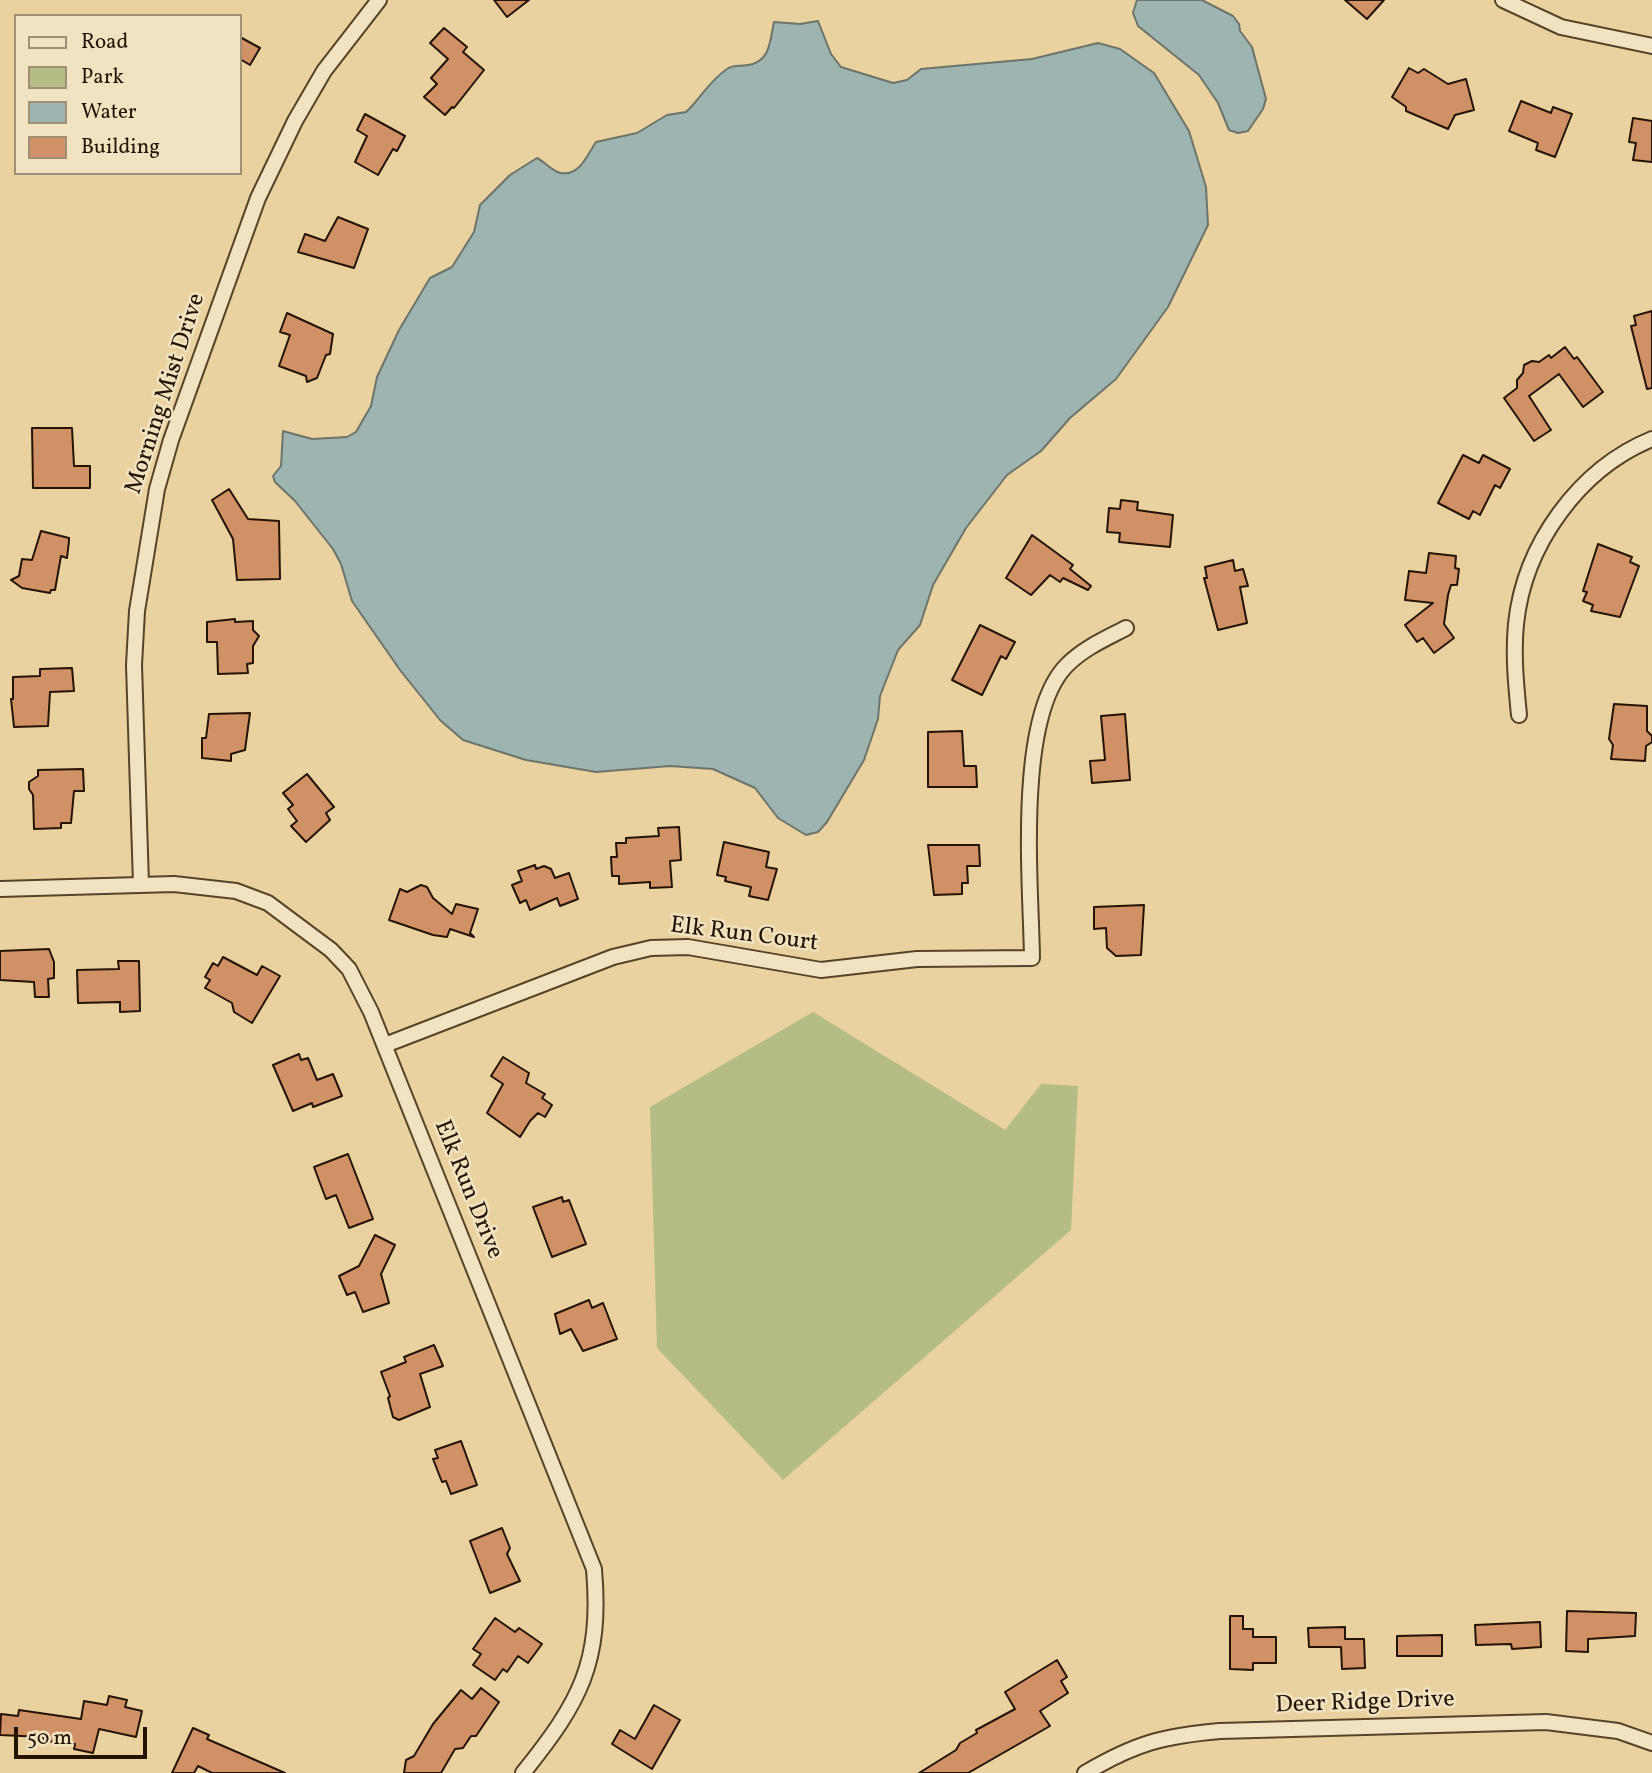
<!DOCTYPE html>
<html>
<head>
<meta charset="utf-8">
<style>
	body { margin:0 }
	#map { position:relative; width:1652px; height:1773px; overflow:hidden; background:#e9d2a0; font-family:Vollkorn,serif }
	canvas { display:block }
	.legend { position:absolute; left:14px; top:14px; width:228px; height:161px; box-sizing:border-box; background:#f1e2c1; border:2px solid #9f8f74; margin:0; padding:9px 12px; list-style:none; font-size:21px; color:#251300 }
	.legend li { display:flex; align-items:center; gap:14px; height:35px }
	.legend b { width:35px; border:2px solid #9f8f74 }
	.scale { position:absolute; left:14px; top:1727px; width:133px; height:32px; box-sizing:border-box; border:4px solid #251300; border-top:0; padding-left:9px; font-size:21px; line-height:24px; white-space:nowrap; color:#251300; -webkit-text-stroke:5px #f1e2c1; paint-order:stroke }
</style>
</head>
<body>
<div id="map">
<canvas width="1652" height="1773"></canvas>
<ul class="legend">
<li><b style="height:9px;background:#f1e2c1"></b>Road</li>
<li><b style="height:19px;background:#b4bd86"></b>Park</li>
<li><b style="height:19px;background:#9db4b1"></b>Water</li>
<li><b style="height:19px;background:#d09166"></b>Building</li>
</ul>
<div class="scale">50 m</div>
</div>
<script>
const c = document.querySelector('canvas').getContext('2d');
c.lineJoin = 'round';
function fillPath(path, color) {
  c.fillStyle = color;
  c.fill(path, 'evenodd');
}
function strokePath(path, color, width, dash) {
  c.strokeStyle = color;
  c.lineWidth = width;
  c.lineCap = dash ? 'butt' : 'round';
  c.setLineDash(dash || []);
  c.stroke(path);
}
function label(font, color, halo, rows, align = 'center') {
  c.font = font + ' Vollkorn,serif';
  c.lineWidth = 5;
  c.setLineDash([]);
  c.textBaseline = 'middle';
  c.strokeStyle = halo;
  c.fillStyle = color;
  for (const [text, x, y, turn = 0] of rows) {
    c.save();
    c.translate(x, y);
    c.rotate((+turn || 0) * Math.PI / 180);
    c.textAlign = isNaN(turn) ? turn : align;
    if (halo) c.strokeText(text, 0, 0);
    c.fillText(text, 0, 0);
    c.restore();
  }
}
fillPath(new Path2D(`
	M813 1012 1005 1130 1041 1084 1078 1086 1071 1230 783 1480 657 1348 650 1107Z`), '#b4bd86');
const water = new Path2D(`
	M1137 0H1202L1233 16 1239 24 1240 31 1252 47 1266 99 1263 109 1248 131 1238 133 1229 130 1218 103 1199 75 1138 26 1133 13Z
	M818 21 831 54 841 67 893 83 907 80 921 69 1032 59 1098 43 1120 49 1154 73 1189 131 1206 187 1208 225 1168 307 1116 379 1070 418 1041 451 1007 475 966 528 933 585 920 625 898 650 880 696 878 719 864 760 827 822 818 832 806 835 778 818 755 788 713 769 670 766 596 772 526 760 463 740 440 720 400 670 352 601 341 564 333 549 295 501 275 482 273 476 281 466 283 431 312 439 347 437 356 432 371 406 377 377 399 330 430 278 452 267 474 232 480 205 510 175 537 158C545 162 553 172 561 173 580 176 587 155 596 142L637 133 667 115 686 112C700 99 710 80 727 69 734 64 741 67 748 65 771 62 770 39 774 22L800 24Z`);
fillPath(water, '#9db4b1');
strokePath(water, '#6d746a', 2);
const building = new Path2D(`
	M494 0H529L507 17Z
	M1345 0H1384L1367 19Z
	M444 28 467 47 463 52 484 70 454 108 452 107 445 115 424 97 437 84 431 78 448 59 430 43Z
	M240 37 260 48 250 65 240 59Z
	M1409 68 1418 73 1424 69 1448 84 1466 79 1474 110 1455 115 1448 129 1406 111V107L1392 97Z
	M1521 101 1551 113 1553 107 1572 114 1555 157 1536 150 1538 143 1509 131Z
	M365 114 405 136 397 151 393 149 378 175 355 162 367 136 357 130Z
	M1633 118 1652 121V162L1633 160 1636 143 1629 142Z
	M338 217 368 229 354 268 298 252 305 234 325 241Z
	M1652 311V388L1647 389 1631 326 1636 325 1634 316Z
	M287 313 333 334 330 354 326 355 317 378 307 382 306 376 279 366 290 335 280 332Z
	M1565 347 1574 359 1577 357 1603 392 1583 407 1559 374 1529 396 1551 430 1534 441 1504 398 1517 388V380L1523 373 1524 365 1532 361 1539 362 1549 355 1551 358Z
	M32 428H72L74 466H90V488H33Z
	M1463 455 1479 463 1483 455 1510 469 1500 488 1495 485 1480 515 1473 511 1469 519 1438 503Z
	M229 489 248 519 279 521 280 579 237 580 233 539 212 500Z
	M1121 500 1138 502 1137 510 1173 515 1170 547 1119 542 1120 533 1107 532 1109 508 1120 509Z
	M41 531 69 538V541L67 558 61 556 55 590H51L50 593 22 588 11 580 19 576 22 559 32 560Z
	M1032 535 1073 565 1070 569 1091 586 1088 590 1063 578 1060 582 1050 575 1031 595 1006 578Z
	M1598 544 1632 557 1630 562 1639 566 1620 617 1591 611 1593 605 1583 601 1587 592 1583 591Z
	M1429 553 1456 556 1455 568 1459 569 1457 585H1451L1448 595 1444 624 1454 638 1434 653 1423 638 1417 642 1405 625 1433 603 1405 600 1409 571 1426 573Z
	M1233 560 1235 571 1243 569 1248 586 1240 587 1247 623 1218 630 1204 578H1207L1205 567Z
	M235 619V622L253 621V630L259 636 253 646V663L247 664 248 673 218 674 217 642H207V622Z
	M980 625 1015 642 1006 659 1001 656 982 695 952 680Z
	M72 668 74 691 50 692 48 726 14 727 11 699H13V677L40 676V669Z
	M1614 704 1647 706V731L1652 736V742L1646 746 1645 761 1611 759 1613 745 1609 739Z
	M250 713 245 750 231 754V761L202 758V738H206L209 714Z
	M1125 714 1130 780 1092 783 1090 761 1105 760 1101 716Z
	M962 731 964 766H976L977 787H928V732Z
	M83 769 84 791H74L71 823H61V828L34 829 33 795 29 789V782L38 776V770Z
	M307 774 334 807 326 813 330 820 306 842 291 826 297 821 288 809 293 805 283 793Z
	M679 827 681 860 670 861 672 887 650 888V882L619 884V876H612L611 857H617L616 843H626V838L659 836 658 828Z
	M724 842 769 852 766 867 777 869 768 900 749 896 751 887 725 881 726 877 717 875Z
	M928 845H979L980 866H967L968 883H962V894L934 895Z
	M535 865 536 869 544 866 551 869 555 878 569 873 578 899 560 906 557 898 530 910 526 900 520 903 512 885 522 881 518 871Z
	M421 885 427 887 433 898 452 914 456 904 478 909 470 933 474 937 450 929 447 937 433 935 389 920 400 889 407 892Z
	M1144 905 1141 955 1116 956 1107 948 1106 928 1094 929V907Z
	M49 949 54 962V978L48 979 49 997H35L34 982 0 980V951Z
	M223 957 257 975 262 966 280 976 252 1023 234 1012 232 1003 205 988 210 980 205 977 213 963 218 966Z
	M118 961H139L140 1011 120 1012V1002L78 1003 77 970 119 969Z
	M299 1054 301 1060 308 1058 317 1080 333 1074 342 1096 313 1107 312 1103 293 1111 273 1065Z
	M503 1057 529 1073 526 1083 545 1094 542 1098 552 1105 545 1117 538 1113 530 1121 520 1137 487 1113 503 1084 491 1076Z
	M348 1154 373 1219 349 1228 336 1195 326 1199 314 1167Z
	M562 1197 563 1202 569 1200 586 1244 552 1257 533 1207Z
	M375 1235 395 1245 381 1274 389 1303 363 1312 355 1292 347 1295 339 1276 359 1266Z
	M589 1300 592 1308 603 1303 617 1339 583 1351 571 1329 560 1334 555 1314Z
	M434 1345 443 1366 420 1374 430 1407 399 1420 393 1417 388 1398 390 1396 381 1372 406 1362 404 1357Z
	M461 1441 477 1485 451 1494 446 1481 442 1482 433 1459 438 1458 435 1450Z
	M502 1528 510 1548 507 1554 520 1581 490 1593 470 1541Z
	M1567 1611 1636 1613 1635 1636 1588 1639V1652L1566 1651Z
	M1230 1616H1243V1629H1253V1637H1276V1663H1253V1670L1230 1669Z
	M495 1618 515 1632 519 1628 542 1644 528 1663 518 1656 507 1672 503 1669 495 1680 473 1665 481 1654 473 1649Z
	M1540 1622 1541 1647 1512 1649 1511 1644 1476 1645 1475 1625Z
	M1345 1627V1639H1364L1365 1668 1342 1669 1341 1647H1309L1308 1628Z
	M1442 1635V1656H1397V1636Z
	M1057 1660 1067 1677 1061 1681 1068 1693 1040 1711 1050 1726 968 1773H919L956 1750 960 1743 977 1733 976 1730 1015 1709 1005 1692Z
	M481 1688 499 1702 476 1736H471L463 1748 455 1749 441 1773H404L406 1760 414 1756 433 1724 461 1690 472 1699Z
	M109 1696 127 1700 125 1707 142 1711 136 1737 99 1729 93 1753 74 1749 75 1744 45 1741 43 1737 0 1735 1 1714 18 1716 19 1710 81 1719 84 1701 107 1705Z
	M654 1705 680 1720 652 1769 612 1744 620 1730 635 1739Z
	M193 1728 209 1735 207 1739 285 1773H212L198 1766 194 1773H172Z`);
fillPath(building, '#d09166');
strokePath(building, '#251300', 2);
const street = new Path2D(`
	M1503 0 1561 27 1652 46
	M1519 715C1516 685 1513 654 1516 624 1524 545 1579 469 1652 439
	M141 884 134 665 137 611 157 489 171 440 258 198 295 121 324 71 379 0
	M0 889 174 884 236 891 268 903 331 950 349 969 371 1012 594 1569C602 1663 580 1702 523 1773
	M385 1045 613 957 651 948 688 947 821 970 917 959 1032 958C1031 885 1015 717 1067 665 1084 648 1105 639 1126 628
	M1085 1773C1136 1743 1163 1736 1220 1731L1546 1722 1618 1731 1652 1743`);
strokePath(street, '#564328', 18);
strokePath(street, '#f1e2c1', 14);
label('24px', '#251300', '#f1e2c1', [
	["Morning Mist Drive",167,394,-72],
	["Elk Run Court",744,936,7],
	["Elk Run Drive",467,1190,68],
	["Deer Ridge Drive",1365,1704,-2]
]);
</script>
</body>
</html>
